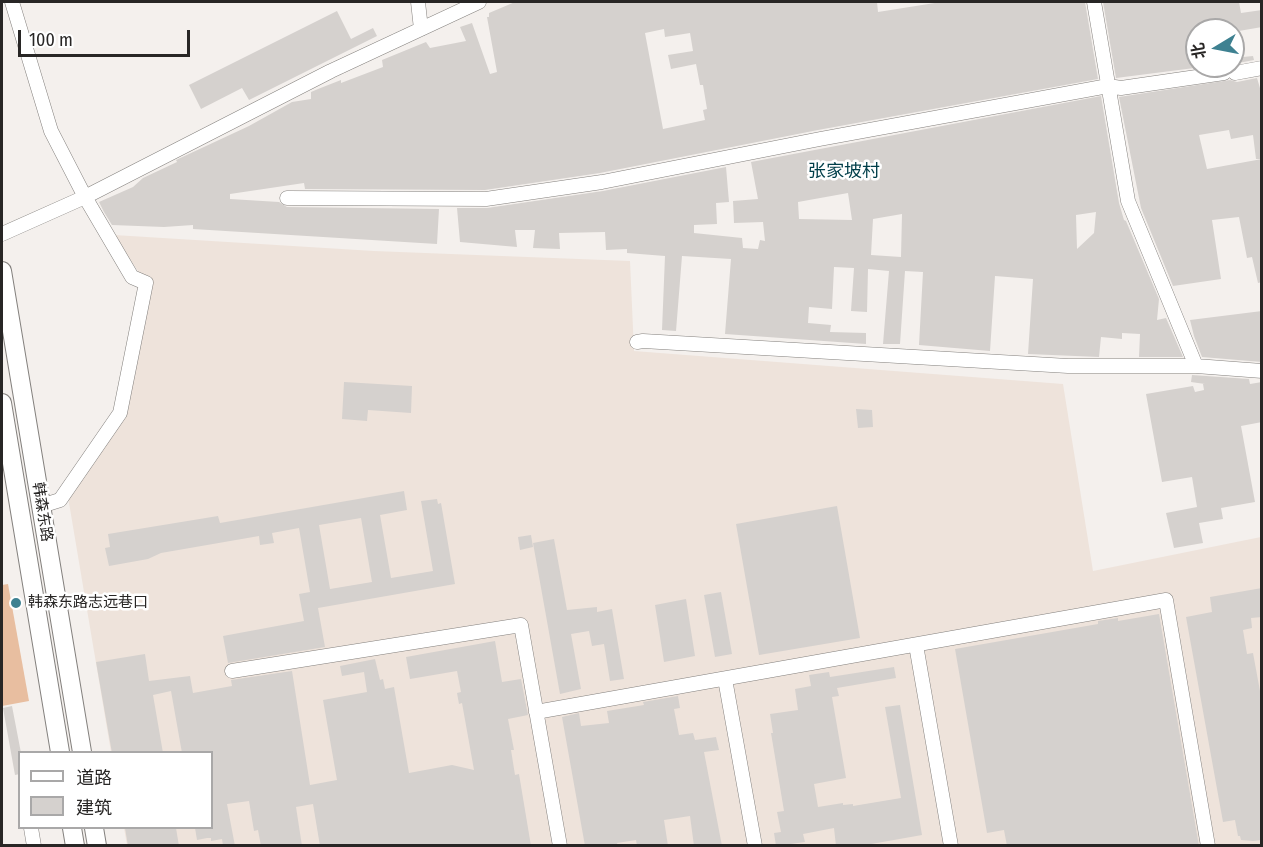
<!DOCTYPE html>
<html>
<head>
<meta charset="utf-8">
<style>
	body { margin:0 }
	#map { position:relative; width:1263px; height:847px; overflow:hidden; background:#f4f0ed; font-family:"Fira Sans Condensed","Noto Sans SC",sans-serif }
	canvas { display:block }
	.frame { position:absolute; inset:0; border:3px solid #282625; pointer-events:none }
	.legend { position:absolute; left:18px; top:751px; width:195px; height:78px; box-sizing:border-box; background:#fff; border:2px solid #a9a8a8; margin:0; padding:8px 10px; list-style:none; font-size:18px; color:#282625 }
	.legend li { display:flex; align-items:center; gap:12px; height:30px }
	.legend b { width:30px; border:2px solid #a9a8a8 }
	.north { position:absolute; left:1185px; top:18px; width:60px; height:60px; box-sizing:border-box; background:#fff; border:2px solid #a9a8a8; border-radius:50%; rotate:260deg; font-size:16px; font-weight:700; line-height:24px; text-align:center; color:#282625 }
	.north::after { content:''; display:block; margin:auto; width:21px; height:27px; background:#3e8191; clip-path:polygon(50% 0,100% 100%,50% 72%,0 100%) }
	.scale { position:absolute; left:18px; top:30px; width:172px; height:27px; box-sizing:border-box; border:3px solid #282625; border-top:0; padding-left:8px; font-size:18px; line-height:21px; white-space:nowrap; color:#282625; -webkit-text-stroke:4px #fff; paint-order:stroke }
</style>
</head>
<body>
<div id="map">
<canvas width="1263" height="847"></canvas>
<div class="frame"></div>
<ul class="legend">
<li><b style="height:8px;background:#fff"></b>道路</li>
<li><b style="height:16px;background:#d5d1ce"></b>建筑</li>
</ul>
<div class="north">北</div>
<div class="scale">100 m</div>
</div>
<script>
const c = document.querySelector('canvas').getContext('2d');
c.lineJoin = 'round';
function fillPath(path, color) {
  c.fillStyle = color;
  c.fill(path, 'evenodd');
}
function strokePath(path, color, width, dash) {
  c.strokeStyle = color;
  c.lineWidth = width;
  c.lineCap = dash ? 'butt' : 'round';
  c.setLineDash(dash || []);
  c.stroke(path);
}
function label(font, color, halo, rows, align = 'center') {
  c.font = font + ' "Fira Sans Condensed","Noto Sans SC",sans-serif';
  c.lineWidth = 5;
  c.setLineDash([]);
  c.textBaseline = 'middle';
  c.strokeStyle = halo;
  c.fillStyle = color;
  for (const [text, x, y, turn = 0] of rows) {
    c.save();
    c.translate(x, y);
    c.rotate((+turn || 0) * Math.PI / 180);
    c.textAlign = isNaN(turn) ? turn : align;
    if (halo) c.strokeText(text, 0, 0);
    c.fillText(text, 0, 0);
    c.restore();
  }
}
fillPath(new Path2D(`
	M114 235 374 251 630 261 634 351 1063 384 1093 571 1261 537V845H127L124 828H212V752H111L67 491 120 413 146 283Z`), '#eee3db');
fillPath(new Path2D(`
	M8 584 29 701 2 706V585Z`), '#e8bea0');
fillPath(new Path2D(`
	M515 2H877L878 12 941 2H1085L1098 79 818 130 600 173 485 190 305 189 304 183 230 194V199L279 202 287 207 439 209 437 244 193 229V225L164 227 112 225 104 212 99 202 133 187 143 178 177 162 176 160 249 126 292 102 311 99V92L318 89 341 80V83L383 67 382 60 426 42 430 48 466 41 460 27 472 23 490 74 497 72 487 17H489V13ZM664 29 665 37 690 33 693 51 668 55 671 69 696 64 700 85H703L707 109 703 110 705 120 663 129 645 33Z
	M1103 2H1239L1241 13 1262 10V27L1233 32V30H1196L1197 66H1210L1116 78Z
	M337 11 351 39 373 28 377 36 249 100 242 88 201 109 189 85Z
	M1253 56 1254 60 1233 64V58Z
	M1257 78 1262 95V159H1256L1253 135 1231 139 1229 130 1199 135 1207 169 1262 159V282L1258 283 1252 257 1247 258 1239 217 1212 220 1221 279 1173 286 1141 208 1119 97 1230 80 1237 82Z
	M1101 96 1119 203 1124 220 1126 221 1159 299 1157 320 1166 318 1183 357H1139L1140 334 1122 333V339L1101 337 1099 357 1028 354 1033 279 995 276 990 351 919 345 923 272 905 271 900 344H883L889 271 868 269 867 312 851 311 854 268 834 267 832 309 809 307 808 323 831 325 830 332 866 333V344L725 334 731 259 682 256 676 331 662 330 665 256 627 253V249L606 250 605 232 559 233 560 249 533 248 535 230H515L517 247 460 242 457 208H487L603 191 726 167 729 202 716 203 717 224 694 225V233L742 238 743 248 758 249 760 240 765 241 763 222 734 223 733 201 758 199 751 162ZM848 193 852 220 799 219 798 202ZM1096 212 1094 233 1077 249 1076 215ZM902 214 901 257 871 255 873 219Z
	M1262 311V362L1202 357 1194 336 1190 320Z
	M1192 375 1249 379 1250 384 1262 382V422L1241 426 1255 502 1221 508 1223 519 1199 523 1203 543 1174 548 1166 513 1197 507 1192 477 1162 482 1146 394 1193 386 1195 392 1204 390 1203 384H1205L1191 382Z
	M344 382 412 386 411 413 368 410 367 421 342 419Z
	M856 409 872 410 873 427 858 428Z
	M404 491 407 510 380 515 391 578 433 571 421 501 437 499 438 504 441 503 455 584 318 608 325 647 228 663 223 636 304 621 299 594 310 592 299 528 272 533 274 543 260 545 259 536 161 553 148 559 109 566 105 548 110 547 108 534 218 516 220 523ZM361 518 372 582 330 589 319 525Z
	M837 506 860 638 759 655 736 524Z
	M531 535 533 547 520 550 518 537Z
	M554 539 567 610 597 607V612L612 609 624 679 610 681 604 644 592 646 589 631 571 634 581 689 560 694 533 543Z
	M1262 588V617L1251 618 1252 628 1243 630 1247 654 1253 653 1262 702V840L1253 841 1241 840 1240 836H1238L1235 820 1223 822 1186 617 1212 612 1210 597Z
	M721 592 732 654 715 657 704 595Z
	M686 599 695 656 664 662 655 605Z
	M1159 614 1199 846H1007L1004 830 987 833 955 649 1098 624V621L1118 618V621Z
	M495 641 502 682 521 679 528 715 508 719 514 750H511L515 775 519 774 531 846H320L313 804 296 807 302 846H261L258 830 254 831 249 801 227 804 235 846H223L222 839 211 841V838H207L197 840 195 828H212V753H182L171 691 153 695 163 753H112L96 662 145 654 149 681 190 676 193 693 232 686 231 680 292 671 310 785 337 780 323 700 367 692 364 672 342 676 340 666 375 659 380 680 383 679 385 689 394 687 409 773 452 765 474 770 462 703 459 704 457 693 461 692 457 671 410 679 406 657Z
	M894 667 896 678 837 688 839 696 832 697 846 778 814 784 818 807 843 803V805L853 804V806L901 798 885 707 900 705 922 835 860 846H836L834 828 803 834 805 842 776 846 774 833 781 832 777 812 784 811 771 733H773L770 714 798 710 795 689 811 686 809 675 829 672 830 677Z
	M678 696 680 708 674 709 679 735 693 733 695 740 716 737 719 750 704 752 722 846H694L690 816 664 820 668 846H637L636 840 617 843 618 846H585L562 717 579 713 581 726 609 723 607 711 644 705 643 702Z
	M12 706 21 753 20 774 15 775 3 708Z
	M125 828H176L179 846H128Z`), '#d5d1ce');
const minor = new Path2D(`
	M12 2 51 131 85 197 132 277 146 283 120 413 60 500 41 506
	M418 2 421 29
	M1094 2 1128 201 1196 366
	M1235 73 1262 68
	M287 198 486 199 602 182 820 139 1108 86 1121 88 1224 73
	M2 234 85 197 331 71 479 2
	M637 342 643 341 1068 366H1196L1262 371
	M916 645 951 846
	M232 671 521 625 560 846
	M725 679 755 846
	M536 712 1166 600 1208 846
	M31 828 34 846`);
const major = new Path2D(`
	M2 271 82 752
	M2 403 60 752
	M72 828 75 846
	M94 828 97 846`);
strokePath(minor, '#84817e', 15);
strokePath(major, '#84817e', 20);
strokePath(minor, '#fff', 14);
strokePath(major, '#fff', 18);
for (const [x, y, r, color] of [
	[16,603,6,"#3e8191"]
]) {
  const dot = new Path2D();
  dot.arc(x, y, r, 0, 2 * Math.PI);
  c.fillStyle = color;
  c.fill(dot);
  strokePath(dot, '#fff', 2);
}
label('15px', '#282625', '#fff', [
	["韩森东路",42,512,81]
]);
label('15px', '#282625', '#fff', [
	["韩森东路志远巷口",28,603]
], 'left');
label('18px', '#003e49', '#fff', [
	["张家坡村",844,172]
]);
</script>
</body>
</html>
